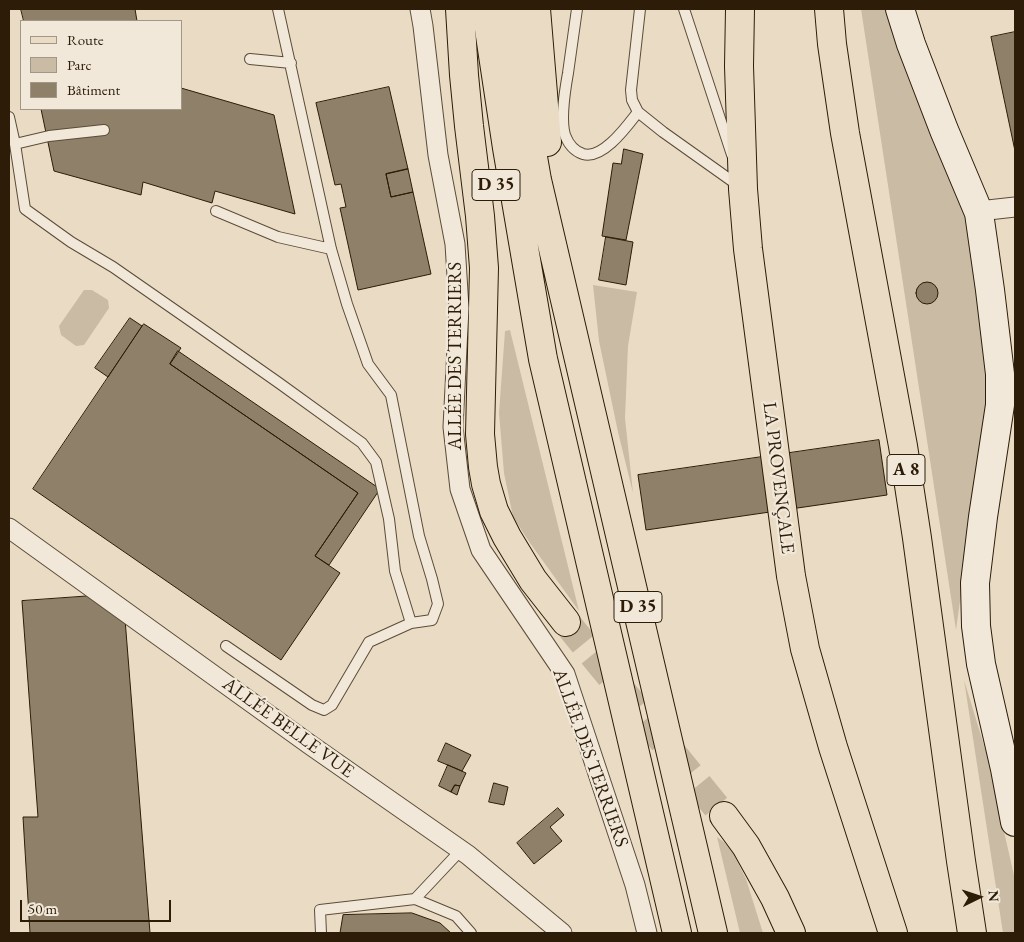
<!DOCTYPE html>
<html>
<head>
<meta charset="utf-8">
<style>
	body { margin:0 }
	#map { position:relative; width:1024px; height:942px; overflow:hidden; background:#eadcc4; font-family:"EB Garamond",serif }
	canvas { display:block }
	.frame { position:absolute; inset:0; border:10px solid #2c1c08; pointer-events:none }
	.legend { position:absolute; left:20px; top:20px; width:162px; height:90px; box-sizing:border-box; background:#f1e8d9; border:1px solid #a29685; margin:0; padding:6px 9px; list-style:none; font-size:15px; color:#2c1c08 }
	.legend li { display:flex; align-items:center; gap:10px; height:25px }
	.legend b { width:25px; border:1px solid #a29685 }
	.north { position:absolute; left:954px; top:872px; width:50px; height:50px; -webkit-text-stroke:4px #f1e8d9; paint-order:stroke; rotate:86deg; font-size:14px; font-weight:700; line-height:20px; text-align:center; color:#2c1c08 }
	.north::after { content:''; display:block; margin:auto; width:18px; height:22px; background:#2c1c08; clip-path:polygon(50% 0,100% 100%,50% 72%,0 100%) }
	.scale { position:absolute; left:20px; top:900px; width:151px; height:22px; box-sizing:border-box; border:2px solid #2c1c08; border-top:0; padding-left:6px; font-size:15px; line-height:18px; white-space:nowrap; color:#2c1c08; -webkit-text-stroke:4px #f1e8d9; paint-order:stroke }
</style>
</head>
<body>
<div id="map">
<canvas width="1024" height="942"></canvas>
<div class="frame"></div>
<ul class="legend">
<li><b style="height:6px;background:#eadcc4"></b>Route</li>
<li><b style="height:14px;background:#cabba4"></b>Parc</li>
<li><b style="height:14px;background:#8f806a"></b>Bâtiment</li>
</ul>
<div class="north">N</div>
<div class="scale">50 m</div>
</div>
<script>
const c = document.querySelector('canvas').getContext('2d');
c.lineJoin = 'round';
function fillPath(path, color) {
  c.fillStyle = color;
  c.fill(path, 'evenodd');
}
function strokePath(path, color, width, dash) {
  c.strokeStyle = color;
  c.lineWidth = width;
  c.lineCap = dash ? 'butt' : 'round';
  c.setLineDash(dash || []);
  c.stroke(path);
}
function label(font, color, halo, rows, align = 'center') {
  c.font = font + ' "EB Garamond",serif';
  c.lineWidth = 4.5;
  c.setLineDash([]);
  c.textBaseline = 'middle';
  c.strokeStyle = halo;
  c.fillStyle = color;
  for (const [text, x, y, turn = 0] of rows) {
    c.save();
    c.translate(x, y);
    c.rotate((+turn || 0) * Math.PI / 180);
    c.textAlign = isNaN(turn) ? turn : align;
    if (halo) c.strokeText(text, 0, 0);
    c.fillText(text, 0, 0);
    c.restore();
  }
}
fillPath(new Path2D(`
	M861 9H889L961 199 979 270 987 346 986 401 979 464 956 630Z
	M593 285 637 292 628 346 625 418 633 493 618 432 599 341Z
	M84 290H92L108 300 109 308 84 345 76 346 61 335 59 326Z
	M510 330 579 611 530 543 513 517 504 473 499 413 505 331Z
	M964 680 986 752 1015 880V933H1003Z
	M717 837 724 842 732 851 746 879 763 933H740Z`), '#cabba4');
const building = new Path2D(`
	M21 9H135L137 21H24Z
	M1015 32V151L991 37Z
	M389 87 408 169 386 174 391 197 413 192 431 274 358 290 340 208 346 207 341 184 335 185 316 103Z
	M181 88 274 115 295 214 215 191 212 203 143 182 141 195 54 171 41 109H181Z
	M624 149 643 154 626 240 602 236 613 163 621 164Z
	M408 169 413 192 391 197 386 174Z
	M606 237 633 242 626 285 599 280Z
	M916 293a11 11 0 1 1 22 0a11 11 0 1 1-22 0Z
	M130 318 142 326 108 377 95 368Z
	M144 324 181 348 170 364 358 493 315 556 340 573 281 660 33 489Z
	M178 351 380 489 329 565 315 556 358 493 170 364Z
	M879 440 887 495 646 530 638 475Z
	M90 596 125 619 150 933H30L23 817H38L22 601Z
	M446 743 471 755 462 771 438 761Z
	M448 765 466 773 460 786 455 785 451 792 439 786Z
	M494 783 508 787 504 805 489 802Z
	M455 785 460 786 457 795 451 792Z
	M558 808 564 815 550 827 562 841 534 864 517 843Z
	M412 913 440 923 451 933H340L343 915Z`);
fillPath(building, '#8f806a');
strokePath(building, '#2c1c08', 1);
strokePath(new Path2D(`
	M566 622 724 816`), '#c4b69e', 28, [28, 14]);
const lane = new Path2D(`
	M577 9C574 30 571 52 568 73 565 90 560 119 565 135 568 143 574 151 583 154 603 160 627 126 638 112
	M640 9 631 90 632 100 638 112 663 132 739 186
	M684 9 732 155
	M250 59 291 63
	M9 117 15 144 25 209 71 242 113 267 195 324 279 383 362 443 376 462 389 519 395 571 411 623
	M15 144 49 136 104 130
	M216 211 278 237 331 249
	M226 646 312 705 324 710 332 705 369 642 411 623 432 620 438 604 432 579 419 536 391 395 368 364 347 304 331 249 278 9
	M415 899 456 916 471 933
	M321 933 320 910 415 899 461 850`);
const street = new Path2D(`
	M420 9 423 26 438 155 455 244 459 308 453 427 460 489 481 550 565 674 635 885 647 933
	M979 213 988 210 1015 207
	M9 528 309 744 468 855 562 933`);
const secondary = new Path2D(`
	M900 9 911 44 944 130 979 213 990 290 1000 374V405L983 517 975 583 976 626 981 664 1005 769 1015 822`);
const primary = new Path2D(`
	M486 9 507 148 543 359 677 933
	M512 9C517 66 527 123 537 180L713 933
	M536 9 547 142`);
const highway = new Path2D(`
	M460 9 464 75 469 126 480 216 484 268 480 434 483 467 486 484 494 511 507 537 533 580 566 622
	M740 9 739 66 743 189 748 249 791 576 805 649 833 747 893 933
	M829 9 832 44 845 133 903 446 917 538 961 861 972 933
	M724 816 746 846 775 898 791 933`);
strokePath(lane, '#5c4c37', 12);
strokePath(street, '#5c4c37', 21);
strokePath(secondary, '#2c1c08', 30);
strokePath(primary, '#2c1c08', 30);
strokePath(highway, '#2c1c08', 30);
strokePath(lane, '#f1e8d9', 10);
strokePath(street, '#f1e8d9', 19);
strokePath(secondary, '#f1e8d9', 28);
strokePath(primary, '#eadcc4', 28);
strokePath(highway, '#eadcc4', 28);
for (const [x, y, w] of [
	[496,185,48],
	[906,470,38],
	[638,607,48]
]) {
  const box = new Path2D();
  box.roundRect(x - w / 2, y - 15.5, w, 31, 4);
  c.fillStyle = '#f1e8d9';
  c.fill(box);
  strokePath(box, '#2c1c08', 1);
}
label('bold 18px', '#2c1c08', null, [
	["D 35",496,185],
	["A 8",906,470],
	["D 35",638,607]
]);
label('19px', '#2c1c08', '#f1e8d9', [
	["ALLÉE DES TERRIERS",456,356,-90],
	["LA PROVENÇALE",778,478,83],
	["ALLÉE BELLE VUE",288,728,36],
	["ALLÉE DES TERRIERS",590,758,70]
]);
</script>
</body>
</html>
